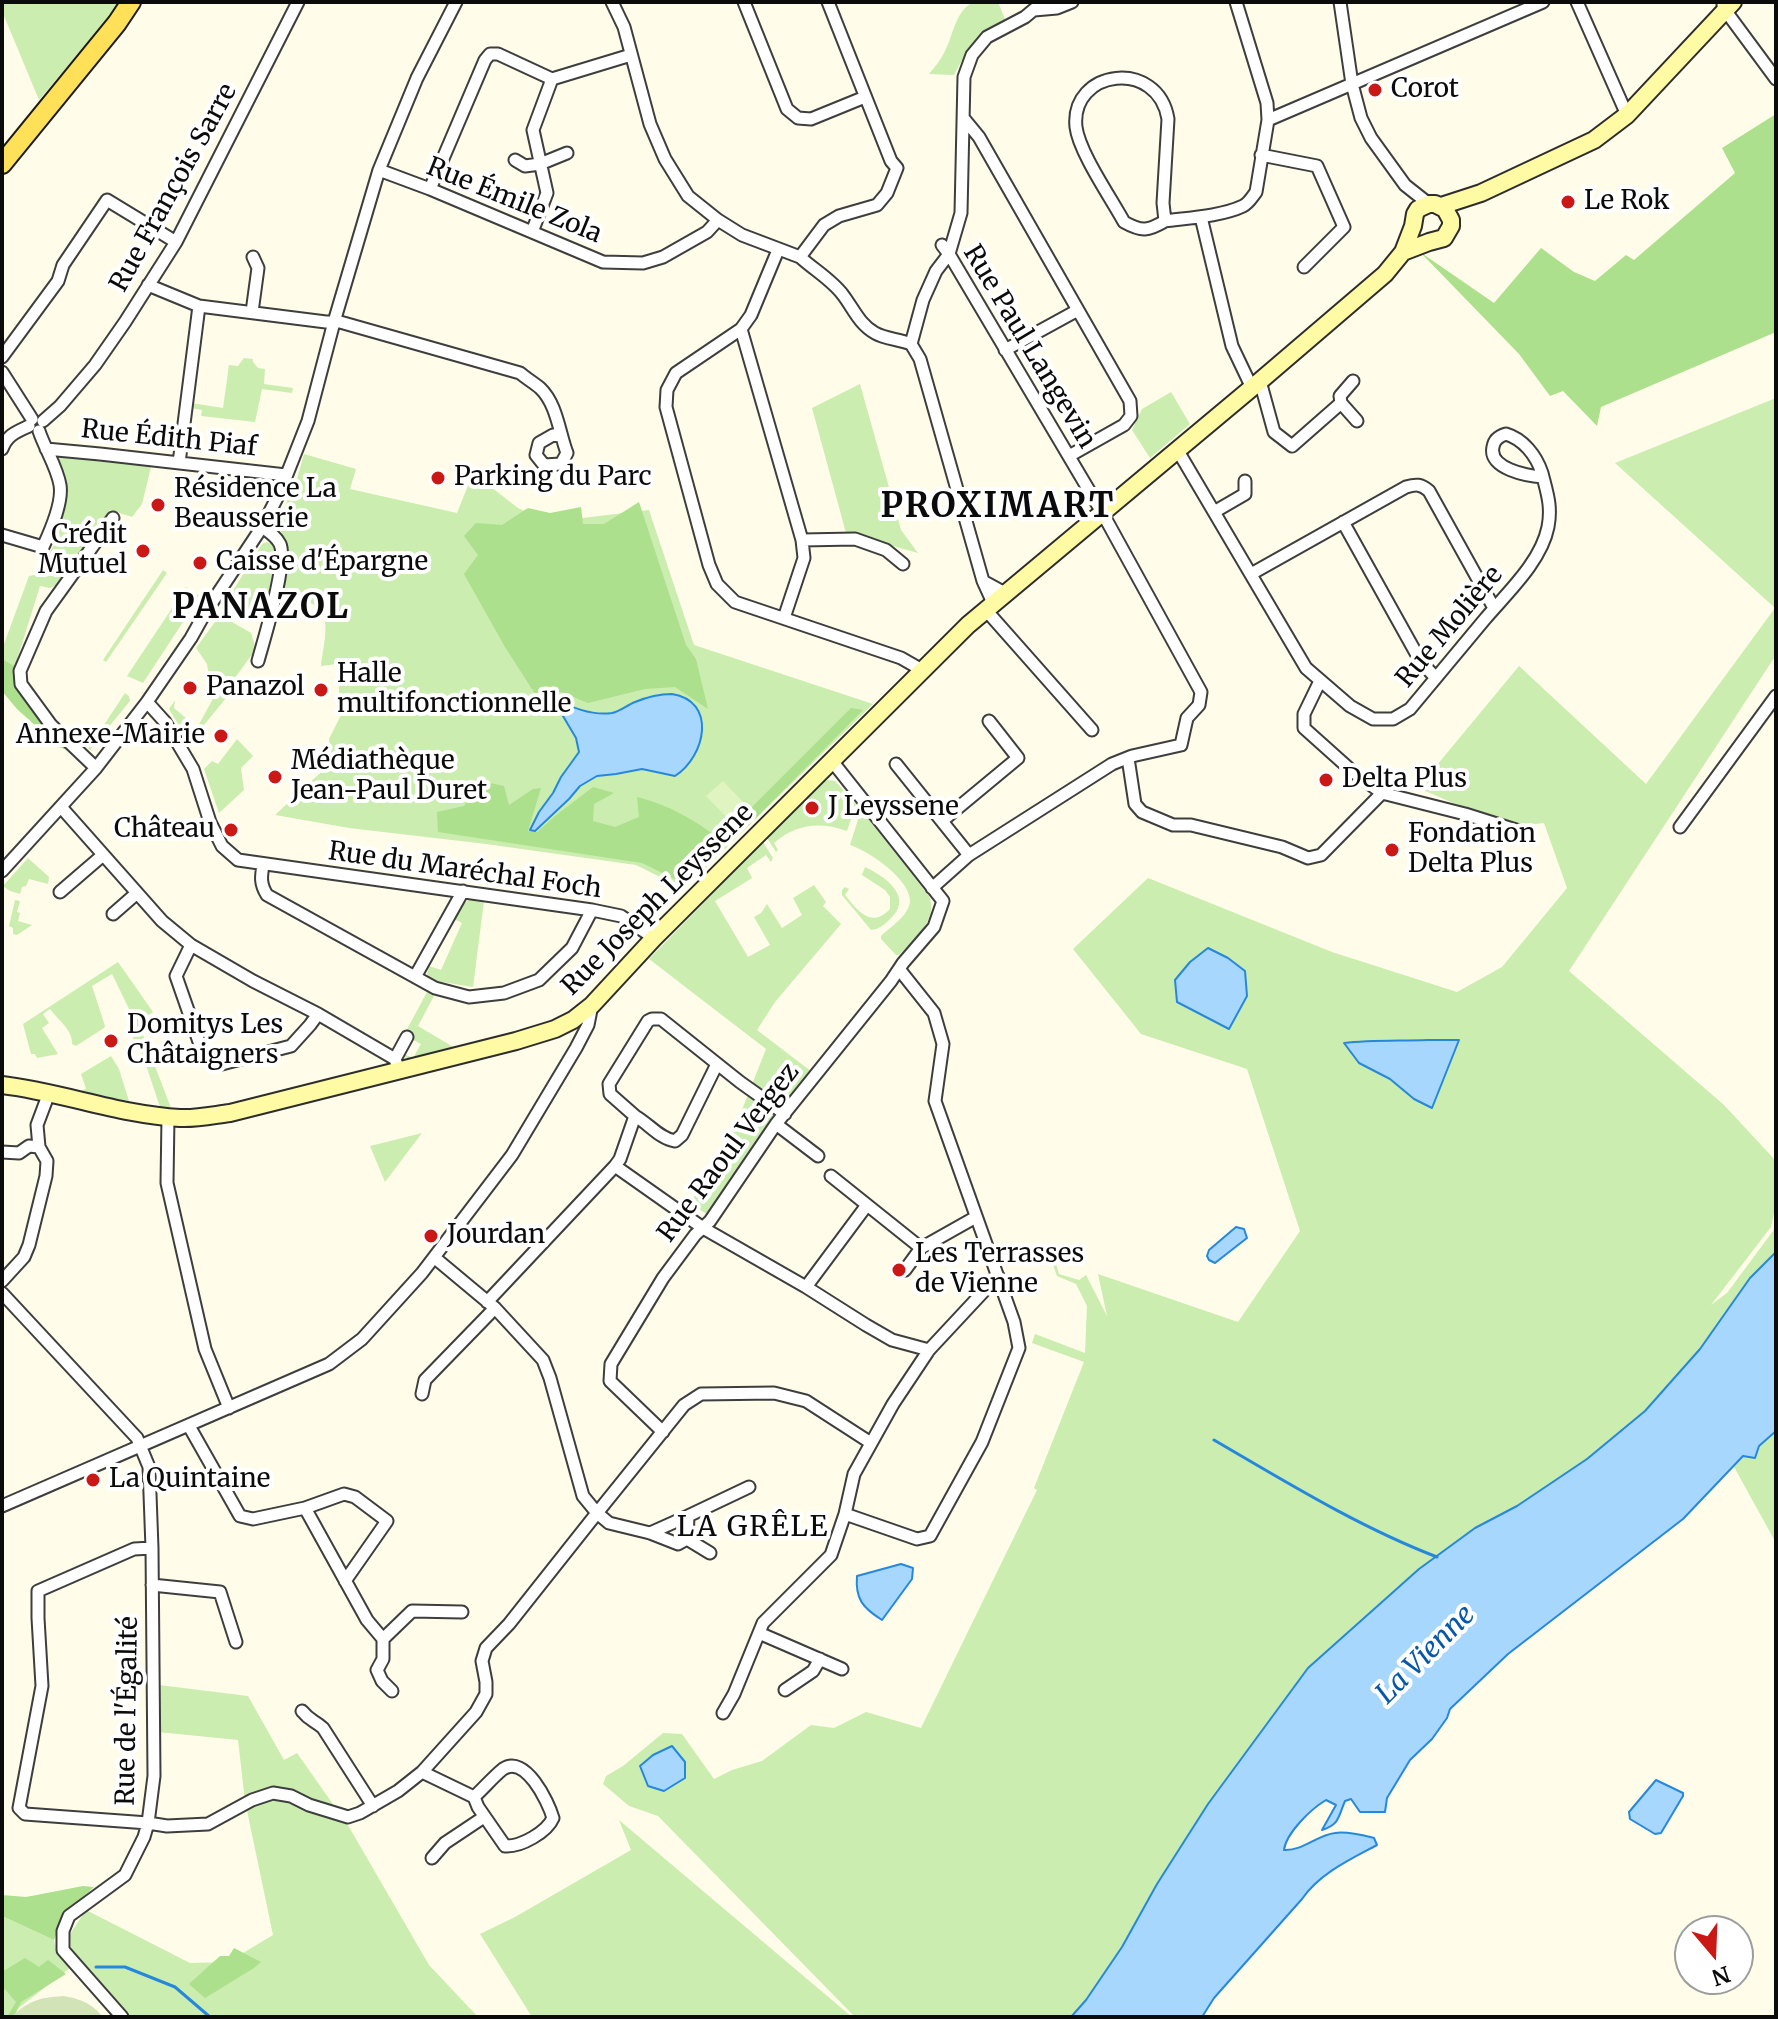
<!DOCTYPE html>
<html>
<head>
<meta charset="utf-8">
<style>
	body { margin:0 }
	#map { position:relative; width:1778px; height:2019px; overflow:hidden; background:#fffce9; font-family:Merriweather,serif }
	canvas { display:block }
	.frame { position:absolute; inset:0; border:4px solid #0b0b0b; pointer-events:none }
	.north { position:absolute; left:1674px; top:1915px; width:80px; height:80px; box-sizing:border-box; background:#fff; border:2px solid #9d9d9d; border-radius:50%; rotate:161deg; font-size:22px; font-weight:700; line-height:32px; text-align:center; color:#0b0b0b }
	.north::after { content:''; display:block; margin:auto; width:28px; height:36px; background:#c91815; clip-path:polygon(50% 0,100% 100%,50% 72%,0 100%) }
</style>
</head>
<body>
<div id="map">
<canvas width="1778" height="2019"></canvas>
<div class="frame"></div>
<div class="north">N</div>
</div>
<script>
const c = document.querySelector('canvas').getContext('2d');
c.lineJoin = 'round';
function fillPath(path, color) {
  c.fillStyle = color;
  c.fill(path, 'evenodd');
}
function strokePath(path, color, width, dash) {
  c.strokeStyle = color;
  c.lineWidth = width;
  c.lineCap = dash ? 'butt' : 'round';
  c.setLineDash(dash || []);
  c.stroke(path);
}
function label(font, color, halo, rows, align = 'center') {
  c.font = font + ' Merriweather,serif';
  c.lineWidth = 8;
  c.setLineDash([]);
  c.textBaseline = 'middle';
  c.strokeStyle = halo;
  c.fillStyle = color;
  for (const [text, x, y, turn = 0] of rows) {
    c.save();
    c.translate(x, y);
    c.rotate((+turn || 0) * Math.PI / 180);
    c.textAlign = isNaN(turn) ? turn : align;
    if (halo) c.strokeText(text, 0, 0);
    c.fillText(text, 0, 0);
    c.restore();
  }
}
fillPath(new Path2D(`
	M2 2H114L119 5 39 100 2 11Z
	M973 2H998L1005 19C976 36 969 47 954 75L929 74C934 68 940 61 944 53 954 35 954 13 973 2Z
	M244 358 253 359V362L258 368 265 369 264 384 293 388 292 393 262 389 255 422 201 416 202 410 191 408V403L223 408 229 365 238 366Z
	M860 384 901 530 918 553 846 533 812 408Z
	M1171 392 1190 424 1150 458 1132 430 1142 409Z
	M1776 398V655L1569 971 1724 1105 1776 1161V1204L1771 1227 1711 1305 1727 1293 1773 1231 1776 1223V1252L1750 1278 1700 1349 1645 1411 1587 1459 1517 1506 1475 1528 1419 1569 1308 1668 1208 1804 1157 1884 1122 1947 1073 2017H855L658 1816 629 1806 603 1784 606 1776 623 1766 663 1733 682 1734 714 1779 732 1770 762 1761 811 1725 834 1728 866 1712 921 1728 1037 1490 1034 1488 1084 1362 1032 1343 1035 1334 1085 1353 1087 1306 1076 1284 1057 1276 1053 1265 1050 1244 1059 1274 1079 1280 1086 1275 1107 1316 1098 1274 1238 1322 1300 1231 1247 1069 1141 1034 1073 949 1148 878 1332 952 1457 992 1502 967 1567 888 1544 823 1516 826 1465 808 1418 788 1519 666 1646 784 1775 608 1615 463Z
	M304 454 356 469 350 489 457 513 473 473 518 508 549 522 649 510 694 645 873 704 684 889 636 865 486 844 349 828 275 815 332 762 329 739 341 715 337 664 321 666C322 653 327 635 325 622 319 593 289 605 283 591 279 580 286 564 287 553 287 542 282 534 277 524L297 479Z
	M66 455 151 467 142 504 132 517 110 510 61 583 50 588 40 586 15 666 2 659V644H4L29 576 43 573 48 555 59 537 55 528 56 457Z
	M267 542 273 545 276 551C273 568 276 593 259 601L252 615 244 617 224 605 262 544Z
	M163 570 167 573 106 662 103 660Z
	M186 587 200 596 143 683 127 676Z
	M220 615 251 633 256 649 229 686 227 697 194 737 187 739 169 709 175 700 174 708 187 719 189 727 198 726 220 686 209 676 207 664 196 648Z
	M125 693 129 696 130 701 90 750 88 749Z
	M237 739 253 756 241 768 244 790 219 813 204 769 212 761 218 764Z
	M828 780 835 781 856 804 847 831C821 821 795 824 774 843L778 850 776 852 767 838 822 782Z
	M861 810 929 896C939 919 914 940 899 955H896L881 939V936C890 927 909 916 910 901 910 879 869 851 850 845Z
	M763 842 773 858 771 862 766 855 747 868 752 878 715 901 748 957 770 945 754 917 761 913 767 904 782 928 802 915 793 898 814 885 826 902 823 906 841 924 775 1002 757 1030 812 1072 712 1210 707 1214 690 1204 738 1120 766 1049 649 959Z
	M28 858 49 877 48 884 29 879 26 886 22 887 20 894 10 891 3 886Z
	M865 867C886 877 916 898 888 921 882 926 879 929 871 930L842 895V890L845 887 849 889 845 895C858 911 871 929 890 909V897L885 890 862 875Z
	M470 899 484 901 473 987 430 980 427 974 429 966 441 970 462 923 454 919 462 905Z
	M15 900 20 901 17 912 20 913 18 921 32 925 17 935 13 934V928L9 926Z
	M118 962 153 1012 138 1022 171 1108 160 1107 143 1056 127 1027 135 1021 112 974 92 986 105 1026 104 1028 76 1046 72 1044C73 1030 58 1020 50 1009L43 1014 49 1023 42 1028 58 1054 37 1058 35 1054H31L23 1024Z
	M427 992 434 996 418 1026 455 1048 413 1061 403 1056 404 1054 413 1058 421 1044 404 1035Z
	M111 1056 119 1069 129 1101 73 1093 86 1089 81 1074Z
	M422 1133 385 1182 370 1146Z
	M1776 1431V1543L1733 1465Z
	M159 1685 248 1696 284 1760 297 1753 349 1827 429 1965 478 2017H127L90 1977 71 1949 70 1934 86 1910 190 1963 228 1962 273 1935 245 1801 238 1740 158 1732Z
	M619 1820 852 2017H532L480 1934 515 1917 631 1850Z
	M2 1916 54 1940 56 1950 70 1968 7 2017H2Z`), '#cbedaf');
fillPath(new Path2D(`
	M1776 114V332L1601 407 1597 426 1563 391 1550 396 1519 354 1420 252 1494 303 1541 248 1574 272 1595 281 1626 255 1634 260 1735 173 1722 148Z
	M639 502 686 645 696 659 708 709 675 687 645 689 588 703 561 692 539 700 505 647 464 574 478 555 464 536 476 523 502 525 528 508 550 513 581 507 583 524H604Z
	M2 659 15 666 14 683 62 745 72 752 59 747 17 709 2 691Z
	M851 708 863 710 744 830 733 826Z
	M481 781 504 786 509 805 533 789 541 788 528 831 537 832 555 816 593 787 614 793 594 804 593 821 615 827 639 817 637 797C669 805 695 820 721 840L683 883 642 863 438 832 437 812 464 806Z
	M83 1886 94 1887 64 1914 54 1940 2 1916V1895L26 1897Z
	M234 1948 261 1962 254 1968 205 1998 189 1984 220 1956H229Z
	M25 1958 39 1967 48 1960 66 1974 21 2002 14 2017H7L16 2002 2 1986V1972Z`), '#ace08c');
fillPath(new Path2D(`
	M63 1996C81 1999 91 2003 103 2017H11C30 2000 38 1998 63 1996Z`), '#d2e3b8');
fillPath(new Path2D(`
	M723 781 748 807 732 823 706 796Z`), '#dff4c1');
const water = new Path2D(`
	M672 694C717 701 706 756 675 776L642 769 616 774 597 776 580 786 569 799 535 831 530 830 539 812 553 793 561 777 579 752 576 738 560 711 559 707 554 700 551 699 553 697C569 707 592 716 612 713 621 711 627 705 635 702 647 697 659 694 672 694Z
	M1208 948 1228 958 1245 971 1247 996 1229 1029 1177 1002 1175 980 1190 962Z
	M1427 1040H1459L1432 1108 1414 1099 1390 1079 1359 1063 1344 1043C1370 1040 1400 1041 1427 1040Z
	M1236 1227 1244 1229 1247 1238 1215 1263 1209 1260 1207 1256 1209 1250Z
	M1776 1252V1431L1759 1446 1755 1458 1743 1456 1683 1519 1508 1654 1450 1709 1447 1718 1432 1739 1410 1760 1387 1798 1385 1812H1360L1351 1799 1345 1801C1338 1817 1340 1824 1322 1830L1336 1805 1326 1800C1311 1809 1286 1833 1284 1850 1303 1851 1317 1835 1335 1833 1347 1831 1362 1835 1374 1838L1377 1845C1351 1859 1320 1873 1302 1899L1214 1998 1202 2017H1071L1086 2000 1122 1947 1157 1884 1208 1804 1308 1668 1419 1569 1475 1528 1517 1506 1587 1459 1645 1411 1700 1349 1750 1278Z
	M901 1564 913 1568 912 1579 882 1620C863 1608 855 1599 857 1576Z
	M672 1746 685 1762V1778L664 1791 648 1786 640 1766 653 1755Z
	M1656 1780 1683 1793V1796L1661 1833 1655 1834 1630 1819 1629 1812Z`);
fillPath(water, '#a7d7fd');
strokePath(water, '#2688dc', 2);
strokePath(new Path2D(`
	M1214 1440C1286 1482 1359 1527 1437 1557
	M96 1967H125L175 1987 210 2017`), '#2688dc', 3);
const street = new Path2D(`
	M612 2 624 27 650 124 665 159 688 196 718 220 742 235 800 257 824 225 839 216 877 205 887 193 897 168 891 161 828 2
	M744 2 787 109 798 118 811 119 865 97
	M1236 2 1267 103 1268 120
	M1340 2 1352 84 1361 118 1371 138 1405 185 1429 204
	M1577 2 1627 115
	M1723 5 1725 10 1776 79
	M1034 10 1057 8 1072 2
	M965 120 979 137 1130 401 1131 416 1124 425 1069 456
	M1261 155 1317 166 1344 227 1304 267
	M515 160 525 166 540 164 567 153
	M379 170 430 189 603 262 643 263 663 257 707 232 718 220
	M430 189 485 60 490 54H498L552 79 631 55
	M1201 217 1232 346 1252 388
	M1165 221C1148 231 1142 232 1124 222 1111 198 1079 152 1076 127 1070 69 1158 58 1168 119L1163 203 1165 221C1188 218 1222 216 1243 206 1249 203 1252 197 1256 192L1268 120 1543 2
	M532 232 547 193 533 130 552 79
	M778 250 751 315 741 329 676 373 667 390 666 407 709 565 717 584 735 602 901 658 922 670
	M800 257C813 269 832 280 843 295 853 308 859 324 875 333 885 339 899 339 911 344
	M148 285 199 306 326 322H340L520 373C526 378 534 383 540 388 557 404 559 432 567 453L561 464 544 465 536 455 539 443 553 435 560 436
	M252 312 258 268 253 257
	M741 329 802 540 804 558 784 618
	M1005 350 1078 310
	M2 357 58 281 63 265 107 200 176 242
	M2 372 32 419
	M1260 381 1274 432 1292 446 1341 403 1357 421
	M1341 403 1340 396 1353 381
	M43 421 60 406 95 365 125 322 176 242 298 2
	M2 449C7 435 16 432 29 426
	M46 449 100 454 286 475
	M1178 451 1306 668 1350 706 1373 719H1393L1410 709C1435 679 1460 649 1485 619 1507 593 1541 562 1548 527 1552 506 1547 493 1542 473 1536 455 1523 439 1506 434 1499 436 1494 440 1493 447 1488 469 1528 476 1543 477
	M179 463 199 306
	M1214 512 1245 494V481
	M1343 522 1421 662 1436 678
	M2 535 43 547C50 532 63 502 60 485 57 467 45 449 39 431
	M802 540 855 539 886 550 903 564
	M1251 574 1406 487C1416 484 1421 484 1429 491L1494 608
	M983 581 920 359 911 344 923 300 936 271 949 254 961 213 964 77 972 55 987 37 1025 17 1043 2
	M993 603 983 581 1005 593
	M985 609 1092 730
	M258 661C264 639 288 562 280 544 276 536 269 532 262 527
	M1320 681 1304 714V728L1352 771 1382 793 1465 814 1519 831
	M147 702 165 722 193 769 210 822 222 846 238 860 592 910 621 916 654 938
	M1128 758 1135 804 1142 812 1173 825H1191L1282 847 1308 858 1321 855 1382 793
	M896 764 969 855
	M96 768 51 725 21 684 20 671 46 611 113 518
	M61 807 162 921 191 945 253 981 318 1014 395 1059
	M942 821 1018 758 989 721
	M1680 827 1776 696
	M263 865C261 877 260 884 267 895L435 988 469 997 504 993 539 980 572 948 592 910
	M2 871 96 768 147 702 191 638 205 613 262 527 280 492 308 421 334 322 379 170 417 78 456 2
	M932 888 969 855 1112 764 1132 756 1181 745 1187 718 1199 705 1201 692 1103 514 949 254 942 245
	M60 892 103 855
	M113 914 137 893
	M191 945 176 976 205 1059 218 1065 291 1046 310 1025 318 1014
	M415 977 463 891
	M397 1065 395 1059 407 1037
	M635 1116C648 1123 660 1139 675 1141L682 1135 717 1064
	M168 1117 167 1183 205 1349 229 1408
	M776 1124 818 1156
	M2 1152 19 1153 29 1146 39 1147
	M615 1166 620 1159 635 1116 610 1094 609 1084 648 1021 652 1019H661L740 1082 785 1114
	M831 1176 921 1248
	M905 1270 921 1248 976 1217
	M2 1281 24 1257 29 1245 46 1176 47 1161 39 1147 37 1125 49 1093
	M806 1287 867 1205
	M2 1293 137 1438 149 1467 152 1548 154 1776 148 1823 144 1837 125 1875 69 1916 63 1931V1950L122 2017
	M487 1302 615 1166 703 1228 806 1287 866 1325 892 1340 929 1350
	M422 1394 425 1380 495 1308
	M189 1426 240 1516 253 1519 305 1508 367 1620 383 1639V1659L377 1670 382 1681 392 1691
	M663 1432 610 1381 611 1364 663 1278 695 1235 710 1221 776 1124 891 981 903 963 934 927 943 901 832 761
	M2 1506 329 1364 362 1339 422 1273 512 1155 576 1048 588 1025 592 1005
	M305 1508 344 1494 355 1497 387 1521 345 1581
	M845 1514 917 1539 930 1536 982 1442 1019 1348 1014 1322 935 1101 943 1044 934 1013 899 969
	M688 1516 749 1487
	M650 1533 688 1516 687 1539
	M152 1548 134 1549 38 1591V1618L42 1686 19 1808 25 1814 148 1823 167 1826 208 1824 252 1800 273 1793 291 1796 309 1805 348 1817 360 1813 398 1791 422 1772 476 1712 486 1694V1682L482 1661 486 1648 509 1624 597 1513 583 1496 550 1378 543 1360 495 1308 435 1258
	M710 1553 687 1539 678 1544 650 1533 609 1523 597 1513 684 1405 701 1394 774 1393 806 1401 871 1443
	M152 1585 220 1592 236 1642
	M759 1633 842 1669
	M383 1639 412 1611 462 1612
	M785 1690 813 1671 820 1659
	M302 1711C310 1721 314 1720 323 1728L373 1806
	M723 1713 734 1694 763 1623 831 1555 845 1514 854 1474 893 1404 929 1350 998 1276
	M422 1772 474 1797 478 1807 505 1846C521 1847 547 1832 553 1818 548 1801 525 1754 503 1769 493 1777 484 1788 474 1797
	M432 1858 445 1843 484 1817`);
const secondary = new Path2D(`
	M1441 206 1481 193 1594 140 1627 115 1733 2
	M2 1085C62 1092 120 1115 180 1118 196 1119 214 1115 230 1113L516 1041 555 1029 573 1020 592 1005 654 938 968 625 1260 381 1385 274 1403 252 1413 226 1415 214 1418 209 1429 204H1435L1445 209 1451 220V226L1444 238 1429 242 1403 252`);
const primary = new Path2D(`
	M2 164 117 23 131 2`);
strokePath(street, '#3e3e3e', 15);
strokePath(secondary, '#2d2d2d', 20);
strokePath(primary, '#1c1c1c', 22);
strokePath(street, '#fff', 11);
strokePath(secondary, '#fffba4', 16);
strokePath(primary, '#ffe159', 18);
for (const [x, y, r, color] of [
	[1375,90,8,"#c91815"],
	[1568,202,8,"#c91815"],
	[438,478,8,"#c91815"],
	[158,505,8,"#c91815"],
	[143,551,8,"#c91815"],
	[200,563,8,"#c91815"],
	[190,688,8,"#c91815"],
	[321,690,8,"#c91815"],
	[221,736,8,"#c91815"],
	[275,777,8,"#c91815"],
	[1326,780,8,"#c91815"],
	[812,808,8,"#c91815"],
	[231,830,8,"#c91815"],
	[1392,850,8,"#c91815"],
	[111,1041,8,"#c91815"],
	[431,1236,8,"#c91815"],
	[899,1270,8,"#c91815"],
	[93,1480,8,"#c91815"]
]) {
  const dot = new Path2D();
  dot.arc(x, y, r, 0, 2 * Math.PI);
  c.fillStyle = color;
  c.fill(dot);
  strokePath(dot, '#fff', 3);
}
label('26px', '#0b0b0b', '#fff', [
	["Corot",1391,90],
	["Le Rok",1584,202],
	["Parking du Parc",454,478],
	["Résidence La",174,490],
	["Beausserie",174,520],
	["Crédit",127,536,"right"],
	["Mutuel",127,566,"right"],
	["Caisse d'Épargne",216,563],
	["Halle",337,675],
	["multifonctionnelle",337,705],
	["Panazol",206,688],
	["Annexe-Mairie",205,736,"right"],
	["Médiathèque",291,762],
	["Jean-Paul Duret",291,792],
	["Delta Plus",1342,780],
	["J Leyssene",828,808],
	["Château",215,830,"right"],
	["Fondation",1408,835],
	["Delta Plus",1408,865],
	["Domitys Les",127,1026],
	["Châtaigners",127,1056],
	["Jourdan",447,1236],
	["Les Terrasses",915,1255],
	["de Vienne",915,1285],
	["La Quintaine",109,1480]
], 'left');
label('26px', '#0b0b0b', '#fff', [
	["Rue François Sarre",174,188,-61],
	["Rue Émile Zola",514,201,22],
	["Rue Paul Langevin",1029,347,59],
	["Rue Édith Piaf",169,439,6],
	["Rue Molière",1450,627,-50],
	["Rue du Maréchal Foch",465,871,8],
	["Rue Joseph Leyssene",658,900,-45],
	["Rue Raoul Vergez",729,1153,-53],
	["Rue de l'Égalité",128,1711,-89]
]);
c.letterSpacing = '2px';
label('28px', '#0b0b0b', '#fff', [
	["LA GRÊLE",753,1528]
]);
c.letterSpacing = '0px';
label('italic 28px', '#0858a9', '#fff', [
	["La Vienne",1426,1655,-45]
]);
c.letterSpacing = '2px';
label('bold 34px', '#0b0b0b', '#fff', [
	["PROXIMART",998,507],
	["PANAZOL",261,608]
]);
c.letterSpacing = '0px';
</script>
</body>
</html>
